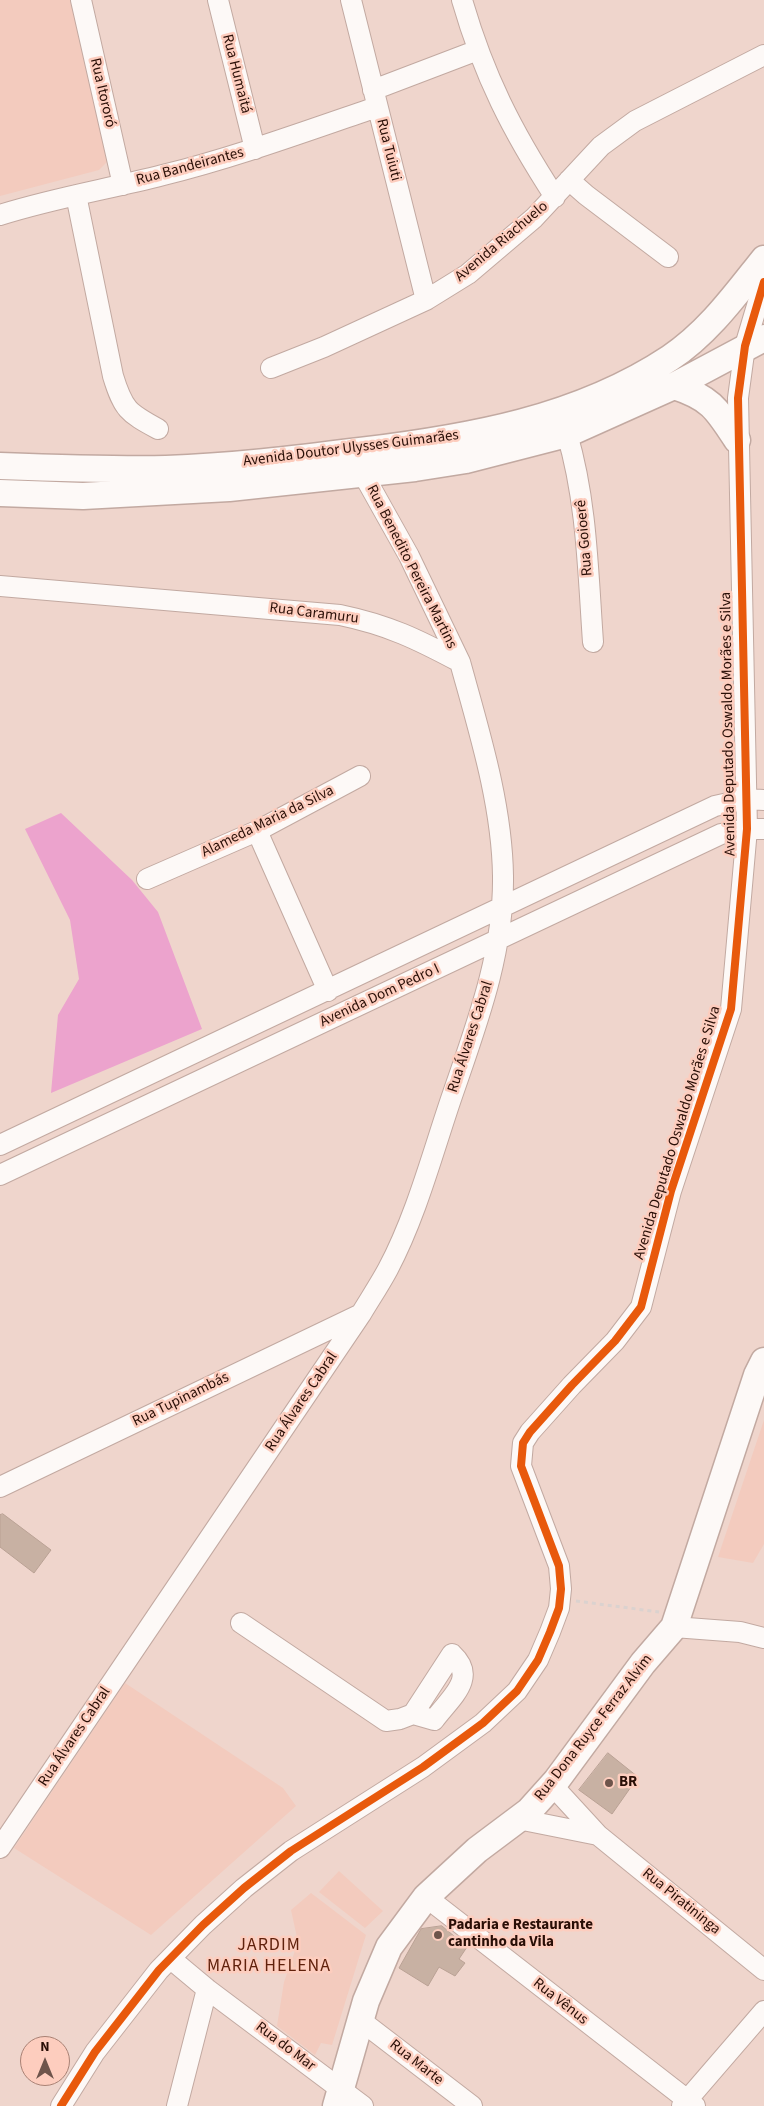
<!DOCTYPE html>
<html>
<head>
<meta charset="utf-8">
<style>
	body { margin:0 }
	#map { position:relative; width:764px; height:2106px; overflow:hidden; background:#efd5cc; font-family:"Source Sans 3",sans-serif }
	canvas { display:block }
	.north { position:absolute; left:20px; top:2036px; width:50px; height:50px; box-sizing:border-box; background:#fdcdbe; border:1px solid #a88174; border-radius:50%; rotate:0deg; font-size:14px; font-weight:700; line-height:20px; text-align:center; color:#290e06 }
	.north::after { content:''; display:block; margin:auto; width:18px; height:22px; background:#6e544b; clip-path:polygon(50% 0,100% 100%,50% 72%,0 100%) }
</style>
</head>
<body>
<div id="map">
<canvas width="764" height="2106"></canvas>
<div class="north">N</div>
</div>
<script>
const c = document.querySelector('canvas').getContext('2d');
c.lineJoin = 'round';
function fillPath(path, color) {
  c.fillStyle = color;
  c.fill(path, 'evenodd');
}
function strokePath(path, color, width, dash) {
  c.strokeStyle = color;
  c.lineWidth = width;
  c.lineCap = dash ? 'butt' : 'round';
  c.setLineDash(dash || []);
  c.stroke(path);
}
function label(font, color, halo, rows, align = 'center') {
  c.font = font + ' "Source Sans 3",sans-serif';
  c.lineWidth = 5;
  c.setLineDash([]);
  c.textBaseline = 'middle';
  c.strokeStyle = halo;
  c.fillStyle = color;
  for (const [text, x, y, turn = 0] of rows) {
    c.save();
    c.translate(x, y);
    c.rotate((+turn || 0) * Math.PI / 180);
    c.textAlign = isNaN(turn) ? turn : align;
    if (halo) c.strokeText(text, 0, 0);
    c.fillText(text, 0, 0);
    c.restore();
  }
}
fillPath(new Path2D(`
	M0 0H70L110 152 107 162 99 170 0 196Z
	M764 1420V1544L753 1563 718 1557Z
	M125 1683 283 1788 296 1806 151 1935 14 1848Z
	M339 1871 383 1911 365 1928 319 1892Z
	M311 1893 366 1935 332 2045 321 2043 315 2055 277 2026 284 1982 298 1942 291 1910Z`), '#f3cbbe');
fillPath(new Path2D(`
	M61 813 132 880 158 912 202 1029 51 1093 58 1015 79 979 70 920 25 829Z`), '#eca3cd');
const building = new Path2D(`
	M3 1514 51 1550 34 1573 0 1547V1515Z
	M608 1753 638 1777 612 1814 579 1790Z
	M442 1926 467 1947 459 1959 465 1963 455 1976 439 1967 428 1986 399 1968 421 1929Z`);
fillPath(building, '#c8b1a3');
strokePath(building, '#b9a194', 1);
const minor = new Path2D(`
	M81 0 123 185
	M218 0 255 149
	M351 0 426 300
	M462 0C484 76 512 131 555 197
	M373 90 478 50
	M569 180 586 195 668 257
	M76 195 113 376C123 409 128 413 158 429
	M0 215C53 198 109 189 163 175 236 157 306 131 377 107
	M271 368 324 347 426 300 468 274 534 218 601 146 635 121 764 55
	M567 434C587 501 588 573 593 642
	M362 472 409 556 460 662
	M0 586 340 615C388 625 417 639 460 662 479 731 502 804 503 876 504 954 476 1026 451 1099 432 1155 416 1216 388 1269 380 1284 370 1299 361 1314L0 1848
	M257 831 328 991
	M147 879 257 831 360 776
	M0 1145 715 806 746 799 764 800
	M0 1175 721 834 747 829H764
	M0 1487 359 1315
	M241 1623 386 1721 400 1719 413 1714 452 1654C478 1678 451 1697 434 1720L413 1714
	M674 1627 740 1632 764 1638
	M552 1785 598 1835 764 1970
	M518 1819 598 1835
	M426 1897 695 2106
	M171 1959 207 1989 363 2106
	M360 2020 472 2106
	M61 2106 95 2052 159 1970 203 1925 244 1888 291 1851 423 1767 483 1723 517 1691 538 1660 550 1632 559 1608 561 1589 559 1566 521 1466 523 1443 530 1432 572 1385 615 1341 641 1307 671 1191 731 1009 747 829 738 398 745 346 764 282
	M177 2106 207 1989
	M682 2106 764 2011`);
const major = new Path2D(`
	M674 386C711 398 717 409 737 440
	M0 466C55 468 110 470 166 469 230 467 296 459 360 451 468 438 578 419 670 358 708 333 736 294 764 259
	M0 493 83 496 229 488 415 468 466 460 567 434 674 386 764 338
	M336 2106 366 2001 389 1947 426 1897 477 1850 529 1811 556 1781 643 1663 674 1627 757 1375 764 1361`);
strokePath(minor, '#c2a9a1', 22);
strokePath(major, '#c2a9a1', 29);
strokePath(new Path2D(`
	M576 1601 659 1612`), '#dbd2cf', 3, [4, 4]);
strokePath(minor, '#fdf9f7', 20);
strokePath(major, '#fdf9f7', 26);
strokePath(new Path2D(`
	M61 2106 95 2052 159 1970 203 1925 244 1888 291 1851 423 1767 483 1723 517 1691 538 1660 550 1632 559 1608 561 1589 559 1566 521 1466 523 1443 530 1432 572 1385 615 1341 641 1307 671 1191 731 1009 747 829 738 398 745 346 764 282`), '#e8590c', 8);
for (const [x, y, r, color] of [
	[609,1783,5,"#6e544b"],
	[438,1935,5,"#6e544b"]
]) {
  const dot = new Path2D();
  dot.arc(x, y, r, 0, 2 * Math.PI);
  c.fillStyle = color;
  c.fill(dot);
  strokePath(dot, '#fdcdbe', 2);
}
label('15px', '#290e06', '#fdcdbe', [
	["Rua Humaitá",236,74,76],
	["Rua Itororó",102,93,77],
	["Rua Tuiuti",388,150,76],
	["Rua Bandeirantes",190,167,-15],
	["Avenida Riachuelo",502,242,-40],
	["Avenida Doutor Ulysses Guimarães",351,449,-7],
	["Rua Goioerê",585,538,-95],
	["Rua Benedito Pereira Martins",411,567,63],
	["Rua Caramuru",314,614,7],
	["Avenida Deputado Oswaldo Morães e Silva",729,724,-91],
	["Alameda Maria da Silva",268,822,-26],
	["Avenida Dom Pedro I",380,996,-25],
	["Rua Álvares Cabral",471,1037,-72],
	["Avenida Deputado Oswaldo Morães e Silva",678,1133,-73],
	["Rua Tupinambás",181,1400,-26],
	["Rua Álvares Cabral",302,1402,-56],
	["Rua Dona Ruyce Ferraz Alvim",594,1728,-52],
	["Rua Álvares Cabral",75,1737,-56],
	["Rua Piratininga",681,1902,39],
	["Rua Vênus",560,2002,38],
	["Rua do Mar",285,2047,37],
	["Rua Marte",416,2063,38]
]);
label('bold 15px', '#290e06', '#fdcdbe', [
	["BR",619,1783],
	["Padaria e Restaurante",448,1926],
	["cantinho da Vila",448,1943]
], 'left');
c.letterSpacing = '1px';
label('18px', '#60210c', '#fdcdbe', [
	["JARDIM",269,1946],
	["MARIA HELENA",269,1967]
]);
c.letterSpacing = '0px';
</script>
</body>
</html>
